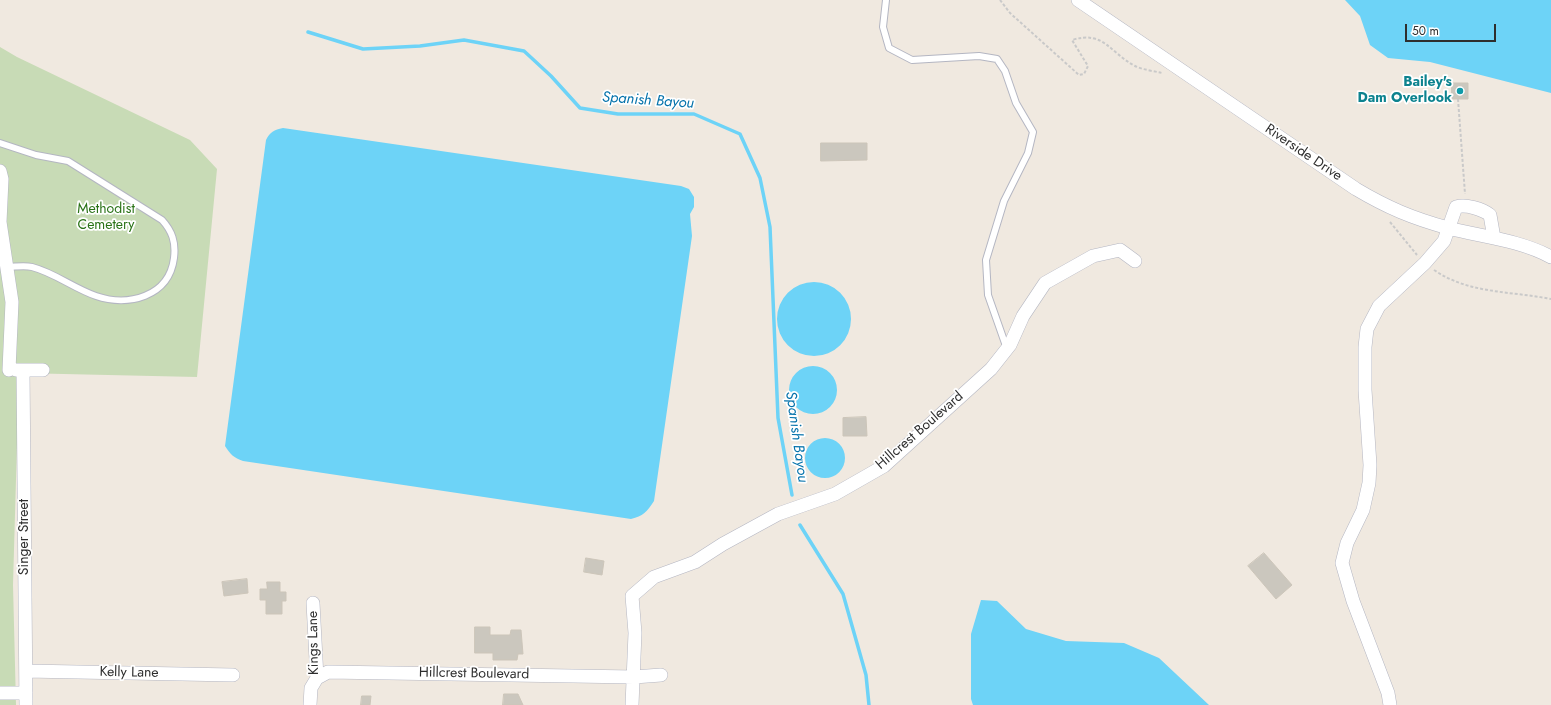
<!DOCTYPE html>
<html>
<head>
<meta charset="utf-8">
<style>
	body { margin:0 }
	#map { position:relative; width:1551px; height:705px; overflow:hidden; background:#f0e9e0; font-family:Jost,sans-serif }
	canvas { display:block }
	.scale { position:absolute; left:1405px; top:24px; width:91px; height:18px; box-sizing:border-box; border:2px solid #2e2e2e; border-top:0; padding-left:5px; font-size:12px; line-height:14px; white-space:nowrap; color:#2e2e2e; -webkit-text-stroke:3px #fff; paint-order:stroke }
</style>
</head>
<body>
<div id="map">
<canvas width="1551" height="705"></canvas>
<div class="scale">50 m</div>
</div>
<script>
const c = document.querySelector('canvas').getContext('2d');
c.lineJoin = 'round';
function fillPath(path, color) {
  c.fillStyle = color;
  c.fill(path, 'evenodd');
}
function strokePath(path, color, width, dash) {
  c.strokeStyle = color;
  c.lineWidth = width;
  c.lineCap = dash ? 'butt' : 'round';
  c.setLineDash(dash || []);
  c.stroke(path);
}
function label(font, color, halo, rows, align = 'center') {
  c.font = font + ' Jost,sans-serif';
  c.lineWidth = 3.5;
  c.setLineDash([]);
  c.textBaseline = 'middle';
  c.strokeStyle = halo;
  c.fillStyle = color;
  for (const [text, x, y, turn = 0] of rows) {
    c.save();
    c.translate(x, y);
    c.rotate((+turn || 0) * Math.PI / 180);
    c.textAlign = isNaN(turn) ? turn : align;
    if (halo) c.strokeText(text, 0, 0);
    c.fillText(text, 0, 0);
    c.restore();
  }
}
fillPath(new Path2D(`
	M0 47 17 57 190 140 217 169 197 377 19 373 13 585 16 705H0Z`), '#c8dbb6');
fillPath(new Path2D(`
	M1345 0H1551V93L1430 62 1388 58 1370 45 1360 16Z
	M283 128 681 186 689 189 694 197V207L690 214 692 236 654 501C647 512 643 516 631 519L243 461C234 458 230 454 225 446L266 140C270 132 274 130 283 128Z
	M777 319a37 37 0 1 1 74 0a37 37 0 1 1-74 0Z
	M789 390a24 24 0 1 1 48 0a24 24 0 1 1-48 0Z
	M805 458a20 20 0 1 1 40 0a20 20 0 1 1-40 0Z
	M981 600 997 601 1026 629 1066 641 1124 643 1159 658 1209 705H973L971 699V634Z`), '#6dd3f7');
strokePath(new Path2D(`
	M308 32 363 49 420 46 464 40 524 51 551 76 580 108 618 114H694L740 134 760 178 770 227 778 418 792 495
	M800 525 843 594 866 675 869 705`), '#6dd3f7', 3.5);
const building = new Path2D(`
	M1452 83H1468V99H1452Z
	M821 143H867V160L821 161Z
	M866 417 867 436H843V418Z
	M1264 553 1292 585 1276 599 1248 566Z
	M586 558 604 561 602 575 584 572Z
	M247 579 248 593 224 596 222 582Z
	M267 582H280V592H286V601H282V614H266V600H260V589H267Z
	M475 627H490V635H510L511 630H521L523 654H518L517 660H493V653H475Z
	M504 694H518L523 705H503Z
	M362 696H371L370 705H361Z`);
fillPath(building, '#cbc7be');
strokePath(building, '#ccc5b9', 1);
const service = new Path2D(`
	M886 0 883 27 889 48 912 60 979 56 997 59 1005 71 1016 103 1033 132 1028 153 1004 201 986 260 988 295 1007 349
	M0 143 36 155 68 161 162 220C172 231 176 242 174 258 169 297 128 307 96 296 73 288 55 273 32 267 24 265 15 267 7 267`);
const minor = new Path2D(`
	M1078 0 1356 189C1388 208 1412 218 1448 228 1483 237 1519 240 1551 257
	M0 171 2 179 0 222
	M0 222 12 302 9 370
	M16 370H43
	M23 370 26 705
	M26 671 233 675
	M317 678 328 672 634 677 661 675
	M0 693H26
	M310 705 311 688 317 678 313 603
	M632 705 635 633 632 596 654 577 695 562 723 544 778 514 835 494 884 466 991 369 1010 345 1023 316 1045 283 1093 256 1120 250 1135 261
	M1390 705 1388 693 1353 601 1342 563 1347 543 1363 510 1369 483 1370 465 1365 390V347L1367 329 1379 306 1425 263 1444 241 1456 207C1466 204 1482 209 1490 215L1494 238`);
strokePath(service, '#b4b6c2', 8);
strokePath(minor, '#b4b6c2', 14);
strokePath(new Path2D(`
	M1000 0 1010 13 1079 75 1084 74 1088 66 1072 40C1104 30 1110 53 1135 66 1143 70 1154 71 1162 73
	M1458 99 1465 194
	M1390 222 1417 255
	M1434 270C1469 294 1511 291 1551 299`), '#c9c9c9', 2, [3, 2]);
strokePath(service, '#fff', 6);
strokePath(minor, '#fff', 13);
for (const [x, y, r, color] of [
	[1460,91,4,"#0f9aa8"]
]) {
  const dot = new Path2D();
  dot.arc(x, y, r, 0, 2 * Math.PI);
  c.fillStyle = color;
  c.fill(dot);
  strokePath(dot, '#fff', 1.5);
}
label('bold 14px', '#0d838f', '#fff', [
	["Bailey's",1452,83],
	["Dam Overlook",1452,99]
], 'right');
label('14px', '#2e2e2e', '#fff', [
	["Riverside Drive",1303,153,34],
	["Hillcrest Boulevard",920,431,-41],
	["Singer Street",25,537,-90],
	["Kings Lane",314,643,-91],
	["Kelly Lane",129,673,1],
	["Hillcrest Boulevard",474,674,1]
]);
label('14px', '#297216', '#fff', [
	["Methodist",106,210],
	["Cemetery",106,226]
]);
label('italic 15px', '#0472ab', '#fff', [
	["Spanish Bayou",648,101,4],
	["Spanish Bayou",796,437,82]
]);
</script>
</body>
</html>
